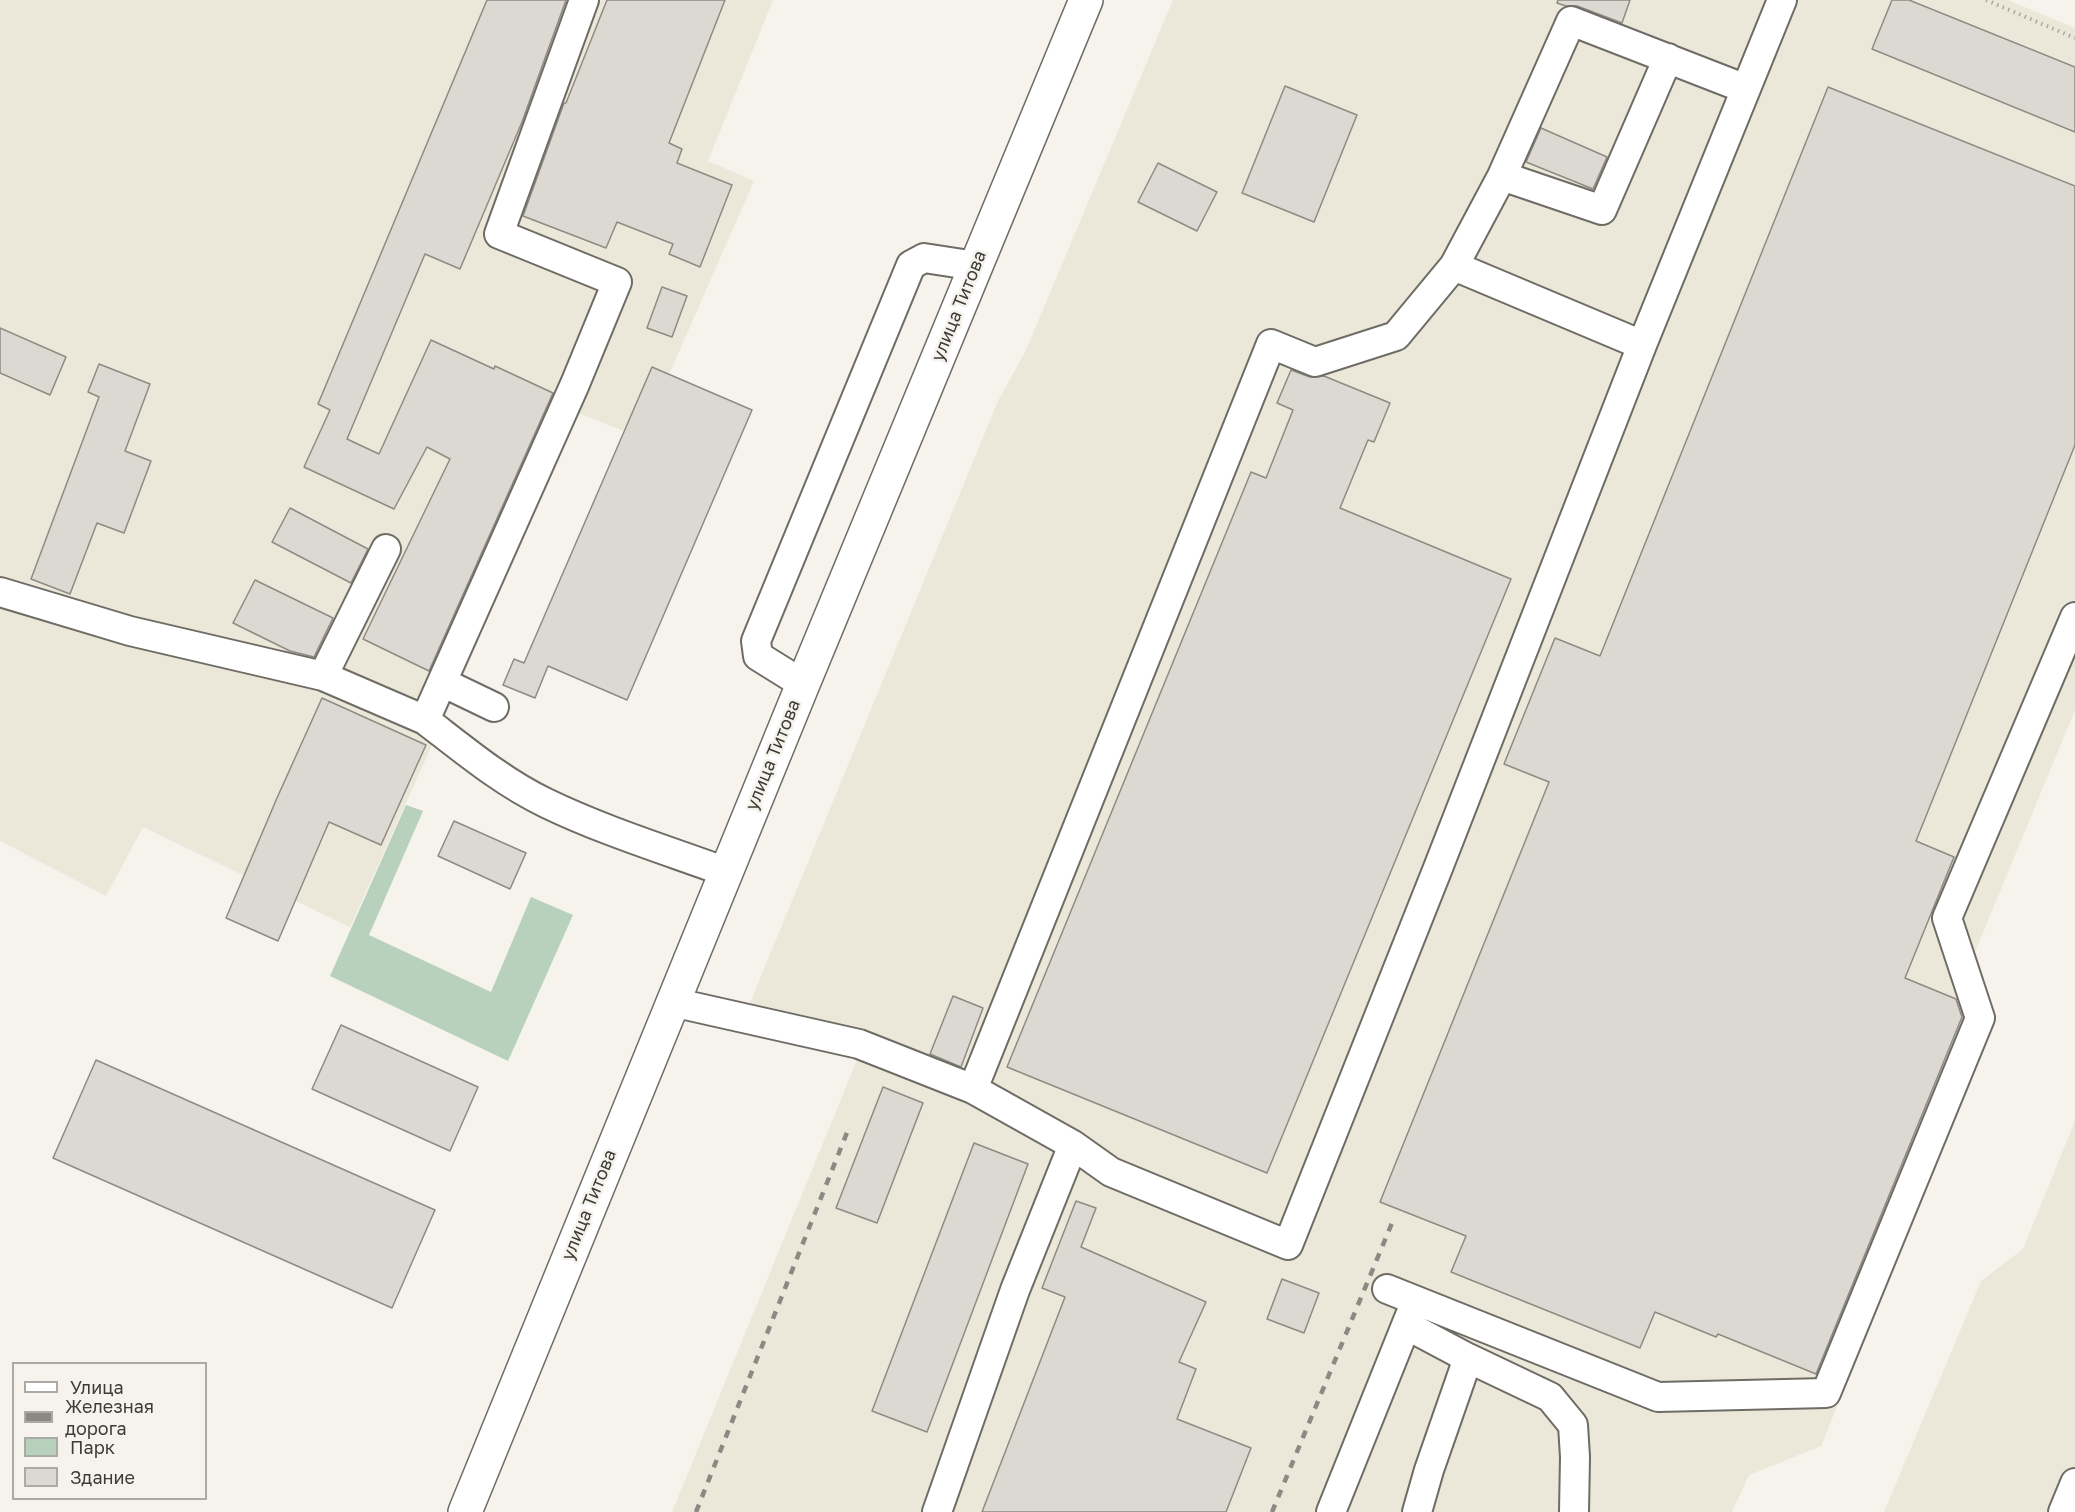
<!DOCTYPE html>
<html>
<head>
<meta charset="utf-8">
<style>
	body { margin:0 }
	#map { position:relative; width:2075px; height:1512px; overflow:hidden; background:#f5f3eb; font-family:"Golos Text",sans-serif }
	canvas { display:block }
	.legend { position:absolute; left:12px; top:1362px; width:195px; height:138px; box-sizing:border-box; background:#f5f3eb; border:2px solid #abaaa4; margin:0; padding:8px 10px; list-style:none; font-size:18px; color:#3d3c39 }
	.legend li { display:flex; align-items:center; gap:12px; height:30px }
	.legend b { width:30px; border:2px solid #abaaa4 }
</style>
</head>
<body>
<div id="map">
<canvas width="2075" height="1512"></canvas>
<ul class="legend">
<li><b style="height:8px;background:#fff"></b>Улица</li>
<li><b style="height:8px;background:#8b8984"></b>Железная дорога</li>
<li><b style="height:16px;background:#b7d1bc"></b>Парк</li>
<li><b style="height:16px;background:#dbd9d1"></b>Здание</li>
</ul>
</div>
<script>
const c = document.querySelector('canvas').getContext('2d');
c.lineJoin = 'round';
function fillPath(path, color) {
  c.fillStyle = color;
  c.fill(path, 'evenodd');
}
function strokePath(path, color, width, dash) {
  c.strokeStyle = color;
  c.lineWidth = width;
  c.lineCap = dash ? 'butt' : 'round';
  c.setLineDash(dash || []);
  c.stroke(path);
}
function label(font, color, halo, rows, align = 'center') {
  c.font = font + ' "Golos Text",sans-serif';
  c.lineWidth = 5;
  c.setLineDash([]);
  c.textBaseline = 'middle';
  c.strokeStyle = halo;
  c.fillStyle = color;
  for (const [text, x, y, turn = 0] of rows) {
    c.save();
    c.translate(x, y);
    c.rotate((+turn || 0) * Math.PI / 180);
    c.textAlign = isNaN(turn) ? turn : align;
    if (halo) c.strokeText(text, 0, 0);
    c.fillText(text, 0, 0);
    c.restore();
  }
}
fillPath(new Path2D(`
	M0 0H773L708 161 754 181 641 438 571 410 465 672 350 927 143 827 106 896 0 841Z
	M1173 0H2008L2075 28V710L1975 952 1994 1021 1821 1446 1749 1475 1732 1512H672L857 1060 745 1015 998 401 1026 350Z
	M2075 1121V1512H1884L1981 1281 2023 1249Z`), '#ebe8d9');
fillPath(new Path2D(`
	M406 805 423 811 369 935 491 992 531 897 573 915 508 1061 330 976Z`), '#b7d1bc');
const building = new Path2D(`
	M487 0H566L522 122 460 269 425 254 347 439 379 454 431 340 494 369 495 366 553 393 429 671 363 639 450 459 427 447 394 509 304 467 330 410 318 404Z
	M607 0H725L669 143 682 149 677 163 732 185 700 267 669 254 673 244 617 222 606 248 523 216 564 103H566Z
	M1558 0H1630L1622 23 1577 6H1566L1557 3Z
	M1892 0H1909L2075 67V132L1872 49Z
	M1285 86 1357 115 1314 222 1242 193Z
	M1828 87 2075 186V445L1916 841 1954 857 1905 978 1956 999 1962 1017 1816 1374 1718 1334 1716 1337 1655 1312 1640 1348 1451 1272 1466 1236 1380 1202 1549 782 1504 764 1555 638 1600 656Z
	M1541 128 1607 157 1593 189 1526 162Z
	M1158 163 1217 192 1197 231 1138 202Z
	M662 287 687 296 672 337 647 328Z
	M0 328 66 357 50 395 0 373Z
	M99 364 150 384 125 451 151 461 124 533 97 523 70 594 31 579 99 397 88 392Z
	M652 367 752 410 627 700 548 666 535 698 503 685 514 659 524 663Z
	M1291 370 1310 377 1324 376 1390 403 1374 442 1368 440 1340 508 1511 579 1267 1173 1007 1067 1251 472 1266 478 1293 410 1277 403Z
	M290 508 368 549 351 583 272 542Z
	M255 580 333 618 314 657 290 651 233 623Z
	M322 698 426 745 381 845 329 822 278 941 226 918 277 798Z
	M454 821 526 853 510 889 438 856Z
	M953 996 983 1008 961 1067 930 1054Z
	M341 1025 478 1087 450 1151 312 1089Z
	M96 1060 435 1210 392 1308 53 1158Z
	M883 1087 923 1103 877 1223 836 1208Z
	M974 1143 1028 1164 927 1432 872 1411Z
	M1076 1201 1096 1208 1081 1247 1206 1302 1179 1362 1196 1369 1177 1419 1251 1448 1226 1512H982L1065 1297 1042 1288Z
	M1282 1279 1319 1293 1304 1333 1267 1319Z`);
fillPath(building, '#dbd9d1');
strokePath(building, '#8d8b84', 1.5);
const minor = new Path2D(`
	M1502 176 1602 210 1668 58
	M1454 266 1502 176 1571 21 1746 89
	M1642 345 1454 266 1396 336 1315 362 1271 344 973 1089 1073 1145 1111 1172 1288 1245 1438 868 1642 345 1782 0
	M0 592 130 631 323 676 425 720 575 384 617 282 499 234 584 0
	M323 676 386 549
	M442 682 494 707
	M803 684 758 656 756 641 911 265 924 258 976 266
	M425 720C463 749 502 782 546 803 604 831 666 850 726 872
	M672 1002 859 1044 973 1089
	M1387 1289 1658 1397 1826 1393 1980 1018 1947 918 2075 617
	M1406 1325 1468 1358 1429 1470 1417 1512
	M1468 1358 1550 1397 1573 1425 1575 1457 1574 1512
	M937 1512 1015 1290 1073 1145
	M1331 1512 1413 1308
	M2063 1512 2075 1483`);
const major = new Path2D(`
	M465 1512 803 684 1086 0`);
strokePath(minor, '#6e6c65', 32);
strokePath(major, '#6e6c65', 36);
strokePath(new Path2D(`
	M1986 0 2075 38`), '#aaa8a2', 4, [1.5, 4.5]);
strokePath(minor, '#fff', 28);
strokePath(major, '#fff', 33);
strokePath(new Path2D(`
	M696 1512 848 1130
	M1272 1512 1392 1223`), '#8b8984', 4.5, [8, 8]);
label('18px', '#3d3c39', '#f5f3eb', [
	["улица Титова",959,306,-68],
	["улица Титова",773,755,-68],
	["улица Титова",589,1205,-68]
]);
</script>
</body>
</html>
